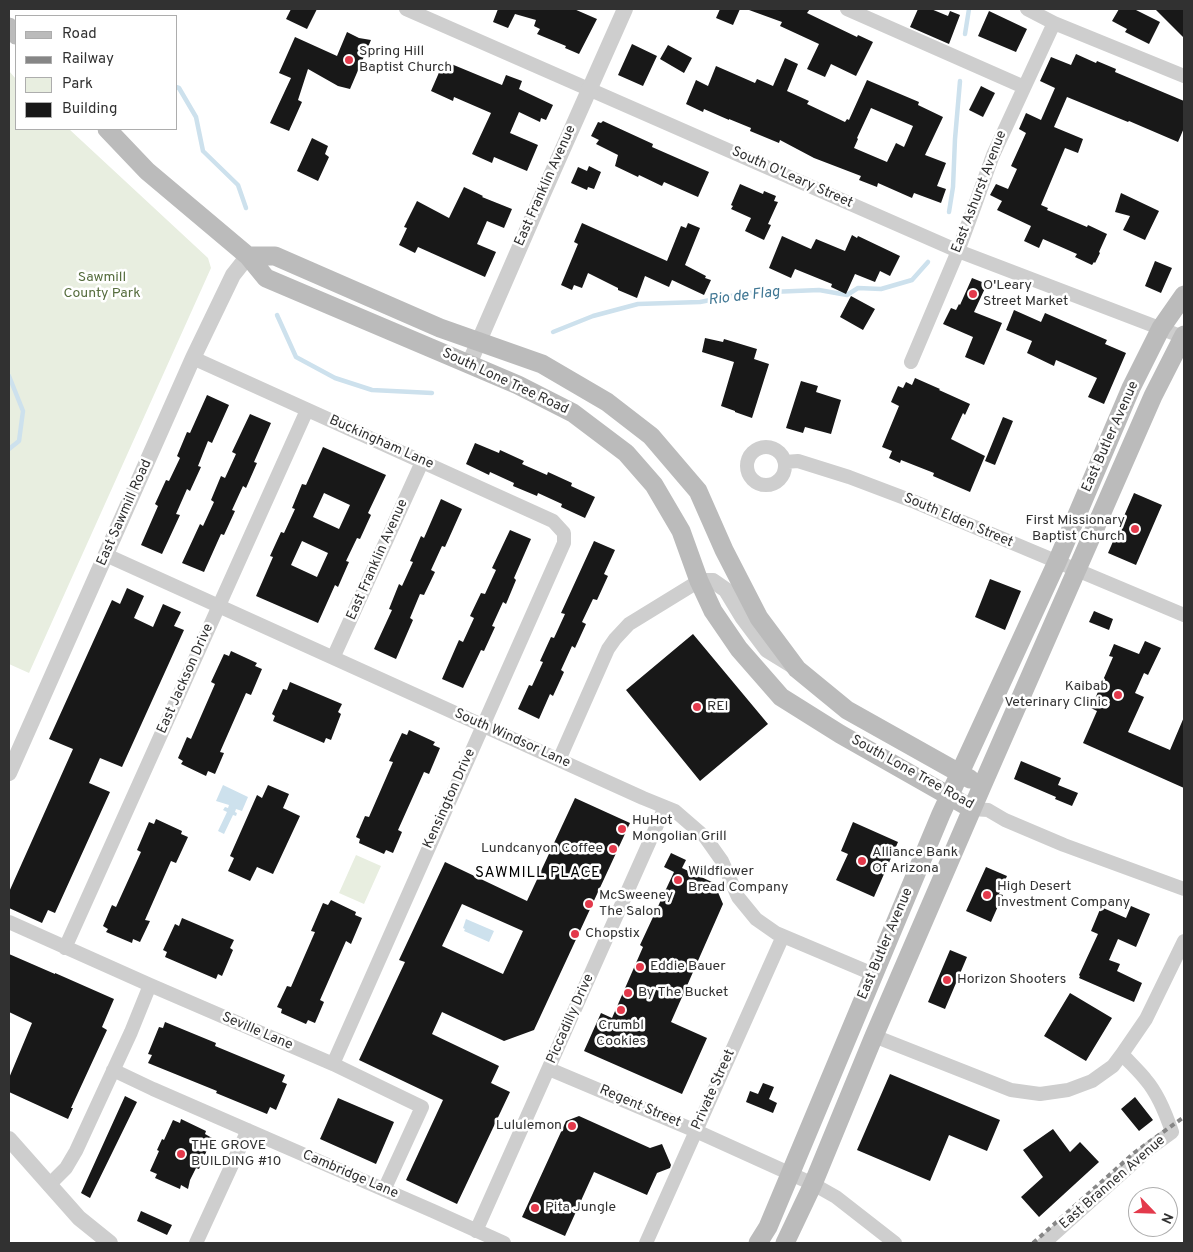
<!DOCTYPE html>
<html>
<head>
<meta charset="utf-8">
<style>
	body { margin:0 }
	#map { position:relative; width:1193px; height:1252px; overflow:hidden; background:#fff; font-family:Overpass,sans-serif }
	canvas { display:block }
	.frame { position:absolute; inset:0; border:10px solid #313131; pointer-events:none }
	.legend { position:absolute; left:15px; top:15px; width:162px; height:115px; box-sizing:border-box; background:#fff; border:1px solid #adadad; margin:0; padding:6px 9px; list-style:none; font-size:15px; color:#313131 }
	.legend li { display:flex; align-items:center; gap:10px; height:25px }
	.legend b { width:25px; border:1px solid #adadad }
	.north { position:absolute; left:1128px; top:1187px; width:50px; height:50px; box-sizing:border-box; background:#fff; border:1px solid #adadad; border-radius:50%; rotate:114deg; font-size:14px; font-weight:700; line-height:20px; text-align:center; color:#313131 }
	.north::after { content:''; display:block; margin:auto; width:18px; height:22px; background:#e3394b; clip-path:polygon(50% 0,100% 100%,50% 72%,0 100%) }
</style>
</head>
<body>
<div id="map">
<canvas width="1193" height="1252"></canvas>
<div class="frame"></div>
<ul class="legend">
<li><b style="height:6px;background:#bbb"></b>Road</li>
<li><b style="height:6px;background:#868686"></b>Railway</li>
<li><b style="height:14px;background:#e8eee0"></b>Park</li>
<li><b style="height:14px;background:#181818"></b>Building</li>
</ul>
<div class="north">N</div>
</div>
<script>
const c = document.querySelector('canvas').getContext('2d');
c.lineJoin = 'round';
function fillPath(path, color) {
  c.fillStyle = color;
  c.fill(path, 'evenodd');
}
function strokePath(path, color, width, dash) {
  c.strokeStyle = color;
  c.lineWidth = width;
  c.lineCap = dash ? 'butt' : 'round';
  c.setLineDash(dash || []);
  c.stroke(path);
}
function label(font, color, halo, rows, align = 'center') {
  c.font = font + ' Overpass,sans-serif';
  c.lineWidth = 5;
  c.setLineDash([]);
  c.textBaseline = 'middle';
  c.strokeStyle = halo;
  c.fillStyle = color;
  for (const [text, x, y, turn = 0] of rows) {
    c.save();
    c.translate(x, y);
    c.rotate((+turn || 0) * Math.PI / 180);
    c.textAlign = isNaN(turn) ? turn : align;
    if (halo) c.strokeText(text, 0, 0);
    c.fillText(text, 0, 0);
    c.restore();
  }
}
fillPath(new Path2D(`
	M9 71 16 79V129H69L208 258 211 268 29 673 9 664Z
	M356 855 381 866 364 904 339 893Z`), '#e8eee0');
fillPath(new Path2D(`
	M223 785 248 797 242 811 236 809 235 812 237 813 236 816 233 815 224 834 218 831 227 812 223 810 225 807 228 808 229 805 216 801Z
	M466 919 494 931 489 942 464 931 465 929 463 928Z`), '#cde1ed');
strokePath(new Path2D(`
	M965 34 969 9
	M176 87 179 88 196 117 203 151 238 185 246 208
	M949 212 953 187 955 139 960 81
	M277 315 296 357 335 378 372 390 432 393
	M553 332 593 316 638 304 700 302 747 293 819 290 847 295 858 288 881 289 912 280 928 262
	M9 376 23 411 19 441 9 449`), '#cde1ed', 4.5);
fillPath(new Path2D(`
	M291 9H317L307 29 286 19Z
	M498 9H574L597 19 579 54 565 48 566 46 537 34 540 29 534 26 536 20 515 14 508 28 493 22Z
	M720 9H740L733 25 716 18Z
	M749 9H810L807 13 857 37 858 35 873 42 856 76 831 64 825 77 807 69 819 44 780 26 782 22 749 10Z
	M918 9H931L948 16 950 11 960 15 949 44 910 27Z
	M1119 9H1134L1160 22 1149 44 1125 32 1127 29 1112 21Z
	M1155 9H1184V38Z
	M989 11 1027 29 1016 52 978 36Z
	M347 32 359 38 371 40 350 89 338 86 308 69 298 100 302 102 289 131 270 123 291 78 279 73 295 37 337 56Z
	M632 44 657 56 643 86 618 75Z
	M668 45 692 58 684 73 660 59Z
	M1076 54 1096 63 1097 61 1116 69 1115 72 1184 101V128L1178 142 1129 121 1128 122 1067 97 1054 127 1083 139 1078 153 1065 148 1041 205 1048 208 1047 210 1087 227 1088 225 1107 234 1099 252 1100 253 1095 263 1094 262 1092 265 1075 257 1077 254 1043 239 1039 248 1024 241 1031 226 997 210 1002 201 990 195 996 184 1008 189 1017 169 1011 166 1026 133 1019 129 1026 113 1041 120 1055 88 1040 81 1051 57 1071 65Z
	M785 58 798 64 787 91 809 101 807 104 845 122 847 119 849 120 867 80 919 102 918 105 943 117 925 155 946 163 937 186 946 189 941 203 914 193 912 198 878 183 877 187 859 180 861 176 814 158 780 140 779 143 750 131 751 128 729 119V120L704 109 703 112 686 104 696 80 708 86 716 66 755 83 757 79 773 86ZM871 108 913 126 904 147 896 143 887 162 854 148 858 139 857 138Z
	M444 61 502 85 506 75 522 81 519 89 553 105 546 120 541 118 540 122 519 112 510 133 538 145 527 171 494 157 492 163 472 154 491 113 454 97 453 101 431 91Z
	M981 86 995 93 983 117 969 110Z
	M603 121 653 144 652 147 709 172 698 197 664 182 662 186 639 175 638 177 615 166 618 155 596 144 599 140 591 136 598 122 601 123Z
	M312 138 328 146 325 154 329 157 318 181 297 171Z
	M589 166 601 172 594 189 588 187 587 190 571 183 578 167 587 171Z
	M740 184 763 194 764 191 776 196 774 201 778 202 768 224 771 225 764 240 745 231 751 218 731 209 733 206 731 205Z
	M464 187 483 196 482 197 512 209 504 228 487 221 477 244 496 252 485 277 418 247 415 253 399 245 407 228 404 227 417 201 449 218Z
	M1121 193 1159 211 1145 240 1123 230 1130 216 1115 212Z
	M582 223 667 261 681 226 686 228 688 223 700 228 685 265 706 276 705 278 711 280 704 295 672 280 669 287 645 276 637 298 618 290V288L588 273 582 288 574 285 572 290 561 285 578 244 574 242Z
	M852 235 857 238 858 236 900 256 890 276 880 271 875 282 855 274 846 294 831 287 832 284 795 269 791 278 769 268 782 236 811 249 816 239 845 251Z
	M1155 261 1172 268 1161 293 1145 286Z
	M972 278 987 284 974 312 1002 323 984 365 965 357 973 337 943 324 951 308 956 310 959 304 960 305Z
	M851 296 875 309 863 330 840 317Z
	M1014 310 1041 322 1045 313 1107 340 1105 344 1126 353 1104 404 1088 397 1097 378 1056 360 1054 366 1027 353 1032 341 1006 330Z
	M705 338 723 342 724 339 757 349 754 359 769 364 752 418 735 412V411L721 406 734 362 702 352Z
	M915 378 940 389 939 390 970 404 965 415 963 413 951 439 985 456 970 492 933 476 934 473 901 460 900 463 889 458 892 451 882 447 899 406 891 402 898 386 903 388 906 382 912 385Z
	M801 381 818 386 816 392 841 400 831 434 805 427 803 433 786 428Z
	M207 395 229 405 212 443 208 441 198 466 201 467 190 491 187 489 176 514 180 515 162 554 141 545 158 506 155 504 166 480 169 481 180 458 177 456 187 432 190 433Z
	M250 414 271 423 254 462 257 463 246 488 243 486 232 510 235 511 224 535 221 534 204 572 182 563 200 524 203 526 214 502 211 500 221 476 225 478 236 454 232 452Z
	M1003 417 1013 421 995 465 985 461Z
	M475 443 499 453 500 450 524 461 522 464 547 475 548 472 572 483 571 486 595 497 585 518 561 507 562 504 538 493 537 496 513 486 514 483 490 472 489 475 466 464Z
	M323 447 386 475 368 513 371 515 360 539 357 538 346 561 349 562 338 587 335 585 318 623 256 596 273 557 270 556 281 532 284 533 295 509 292 508 302 484 306 485ZM324 493 350 505 339 529 313 517ZM302 541 328 553 317 577 291 565Z
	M1134 493 1162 505 1136 565 1108 553Z
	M441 499 462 509 445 547 442 546 431 570 435 572 424 595 420 594 410 618 413 620 396 659 374 649 392 610 389 609 399 584 402 586 413 562 410 561 421 536 424 538Z
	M510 530 531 539 514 578 516 580 506 604 503 602 492 626 495 627 484 651 481 650 463 688 442 679 459 640 463 642 474 618 470 616 481 593 485 594 496 570 492 568Z
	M594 541 615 550 604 574 608 576 597 600 593 599 582 622 586 624 575 648 572 646 561 670 564 672 553 696 550 694 539 719 518 709 529 685 532 686 543 662 540 661 551 637 554 638 565 614 561 613Z
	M990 579 1021 591 1005 630 975 617Z
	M127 588 144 596 134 618 153 627 163 604 181 612 174 626 184 630 122 767 100 758 89 783 110 792 55 913 48 910 42 923 9 908V892L73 749 49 739 112 600 120 604Z
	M1094 611 1113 619 1109 630 1089 622Z
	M693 634 768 724 700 781 626 690Z
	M1145 641 1161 648 1148 675 1144 673 1135 693 1144 697 1128 732 1170 750 1184 717V788L1083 743 1097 711 1091 708 1113 657 1109 656 1114 644 1139 654Z
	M231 651 257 663 255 666 262 669 251 695 246 693 220 752 224 753 215 774 208 771 206 776 181 764 183 761 178 758 187 737 191 739 215 684 211 682 224 654 229 656Z
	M290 682 342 704 338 712 341 714 331 740 326 738 324 743 273 721 275 716 272 714 283 689 287 690Z
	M409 730 435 742 433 745 440 748 429 774 424 772 398 830 402 832 393 853 386 850 384 854 359 843 360 839 356 837 365 816 369 817 393 762 389 761 402 733 407 735Z
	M1021 761 1061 778 1058 785 1078 793 1072 806 1055 799 1056 797 1014 779Z
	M268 785 289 794 283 808 300 816 273 874 257 867 250 881 228 871 234 858 230 856 257 795 262 798Z
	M575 798 630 823 534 1030 504 1041 442 1012 432 1034 499 1066 491 1083 510 1092 457 1204 406 1180 443 1100 359 1060 405 962 399 960 445 862 527 901ZM462 904 523 931 503 974 442 946Z
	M156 819 182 831 181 834 188 837 176 863 171 861 145 920 150 921 140 942 133 939 132 943 106 932 108 929 103 926 112 905 116 907 141 852 137 850 149 822 154 824Z
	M853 822 898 842 874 897 836 880 848 854 841 851Z
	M671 853 686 860 682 868 714 883 723 904 671 1022 707 1038 682 1094 584 1051 601 1013 612 1018 643 947 640 945 674 872 664 867Z
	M986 867 1007 876 999 894 1003 895 991 922 966 911Z
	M331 900 356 912 355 915 362 918 351 944 346 941 320 1000 324 1002 315 1023 308 1020 306 1024 281 1013 282 1009 277 1007 287 986 291 987 315 932 311 931 323 903 328 905Z
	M1131 906 1150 914 1136 947 1118 939 1109 960 1120 964 1117 971 1142 983 1134 1002 1079 978 1080 976 1079 975 1098 934 1091 931 1101 907 1126 918Z
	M182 918 234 940 230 948 233 950 222 976 218 974 216 979 165 957 167 952 163 950 175 924 179 926Z
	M950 950 967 957 945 1009 928 1002Z
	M9 954 55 974V973L114 999 102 1027 107 1030 71 1108H73L68 1119 9 1092V1078L32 1023 9 1012Z
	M1070 993 1112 1018 1086 1061 1044 1036Z
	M165 1022 216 1043 215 1046 285 1075 282 1082 287 1084 276 1110 270 1107 267 1114 216 1093 217 1091 148 1063 152 1055 148 1054 159 1027 163 1028Z
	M890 1074 1000 1120 987 1151 949 1135 930 1181 857 1150Z
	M763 1083 774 1087 769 1099 777 1103 773 1113 746 1102 750 1091 758 1094Z
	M125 1096 137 1102 90 1198 81 1193Z
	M1135 1097 1153 1120 1139 1131 1121 1109Z
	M338 1098 394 1122 376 1164 320 1139Z
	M579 1116 650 1148 662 1144 671 1165 670 1168 657 1173 647 1195 594 1172 565 1236 522 1217 566 1121Z
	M181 1119 206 1131 205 1134 212 1138 199 1169 196 1168 190 1180 188 1189 181 1185 180 1189 155 1178 157 1174 150 1171 159 1151 157 1150 162 1139 164 1140 173 1120 180 1123Z
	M1053 1129 1070 1152 1080 1142 1099 1162 1039 1217 1021 1197 1043 1177 1023 1150Z
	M141 1211 172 1225 167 1235 137 1221Z`), '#181818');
strokePath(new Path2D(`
	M406 9 958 251 1183 337
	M847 9 1024 87
	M1027 9 1054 23 1184 76
	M193 358 553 521 564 533V543L333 1064
	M911 362 958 251 975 205 993 155 1054 23
	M747 466a19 19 0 1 1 38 0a19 19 0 1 1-38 0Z
	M785 462 798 461 849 477 915 502 1184 615
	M106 555 643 798 675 811 705 837 722 861 738 897 756 919 776 933 873 974
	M333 658 422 462
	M559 760 608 649 615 639 629 624 699 581
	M972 809 988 810 1005 820 1064 845 1184 889
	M9 922 150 985 333 1064 422 1107 384 1190
	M65 948 307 410
	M874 1036 1011 1090 1040 1094 1068 1090 1092 1081 1113 1066 1122 1054 1146 1019 1184 941
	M549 1069 696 1131 813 1184 836 1197 895 1243
	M113 1070 153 1089 433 1211 504 1243
	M49 1185 66 1168 76 1151 131 1032 150 985
	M476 1231 665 807
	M196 1243 248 1130
	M646 1243 783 936
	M1044 1243 1150 1148 1172 1132C1166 1114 1158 1094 1146 1080 1139 1071 1130 1063 1122 1054`), '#cecece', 14);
strokePath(new Path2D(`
	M469 364 542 196 625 9
	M699 581H713L726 590 743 618 767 650 793 666
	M9 773 193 358 233 275 248 256
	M9 1139 79 1218 110 1243`), '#cecece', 16);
strokePath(new Path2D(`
	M9 27 16 35
	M107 129 147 171 248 256 266 278 518 385 573 413 626 453 654 485 681 531 699 581 713 611 739 649 781 697 840 734 972 809
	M248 256H275L440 328 542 364 607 402 651 436 698 491 724 550 759 618 797 669 847 710 970 779
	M758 1243 768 1227 941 814 1057 562 1131 388 1161 328 1184 295
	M785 1243 813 1184 874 1036 982 786 1153 396 1184 335`), '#bbb', 19);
strokePath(new Path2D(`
	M1033 1243 1134 1153 1184 1117`), '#868686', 4, [5, 4]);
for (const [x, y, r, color] of [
	[349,60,5,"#e3394b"],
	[973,294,5,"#e3394b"],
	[1135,529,5,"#e3394b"],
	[1118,695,5,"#e3394b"],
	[697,707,5,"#e3394b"],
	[622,829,5,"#e3394b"],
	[613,849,5,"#e3394b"],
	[862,861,5,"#e3394b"],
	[678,880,5,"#e3394b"],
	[987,895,5,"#e3394b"],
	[589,904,5,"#e3394b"],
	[575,934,5,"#e3394b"],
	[640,967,5,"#e3394b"],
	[947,980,5,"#e3394b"],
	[628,993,5,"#e3394b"],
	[621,1010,5,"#e3394b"],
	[572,1126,5,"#e3394b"],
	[181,1154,5,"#e3394b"],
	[535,1208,5,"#e3394b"]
]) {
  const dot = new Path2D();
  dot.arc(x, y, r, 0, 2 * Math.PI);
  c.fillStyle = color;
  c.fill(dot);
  strokePath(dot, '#fff', 2);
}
label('14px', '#313131', '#fff', [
	["Spring Hill",359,52],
	["Baptist Church",359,68],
	["O'Leary",983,286],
	["Street Market",983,302],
	["First Missionary",1125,521,"right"],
	["Baptist Church",1125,537,"right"],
	["Kaibab",1108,687,"right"],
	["Veterinary Clinic",1108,703,"right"],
	["REI",707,707],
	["HuHot",632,821],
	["Mongolian Grill",632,837],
	["Lundcanyon Coffee",603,849,"right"],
	["Alliance Bank",872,853],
	["Of Arizona",872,869],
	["Wildflower",688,872],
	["Bread Company",688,888],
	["High Desert",997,887],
	["Investment Company",997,903],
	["McSweeney",599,896],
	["The Salon",599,912],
	["Chopstix",585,934],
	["Eddie Bauer",650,967],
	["Horizon Shooters",957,980],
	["By The Bucket",638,993],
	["Crumbl",621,1026,"center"],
	["Cookies",621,1042,"center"],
	["Lululemon",562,1126,"right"],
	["THE GROVE",191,1146],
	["BUILDING #10",191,1162],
	["Pita Jungle",545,1208]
], 'left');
label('14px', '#313131', '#fff', [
	["South O'Leary Street",792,178,24],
	["East Franklin Avenue",546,186,-66],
	["East Ashurst Avenue",980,192,-69],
	["South Lone Tree Road",505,382,25],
	["East Butler Avenue",1111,437,-66],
	["Buckingham Lane",381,443,24],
	["East Sawmill Road",125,513,-66],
	["South Elden Street",958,521,23],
	["East Franklin Avenue",378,560,-66],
	["East Jackson Drive",186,679,-66],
	["South Windsor Lane",512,739,24],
	["South Lone Tree Road",912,773,29],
	["Kensington Drive",450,799,-66],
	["East Butler Avenue",886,944,-67],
	["Piccadilly Drive",571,1019,-66],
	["Seville Lane",257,1032,23],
	["Private Street",714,1090,-66],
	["Regent Street",640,1107,23],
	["Cambridge Lane",350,1175,23],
	["East Brannen Avenue",1113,1183,-41]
]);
label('14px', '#566d3e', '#fff', [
	["Sawmill",102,278],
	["County Park",102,294]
]);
label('italic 15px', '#3f7693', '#fff', [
	["Rio de Flag",744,297,-7]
]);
c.letterSpacing = '1px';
label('15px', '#000', '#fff', [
	["SAWMILL PLACE",538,874]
]);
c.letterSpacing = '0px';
</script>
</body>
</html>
